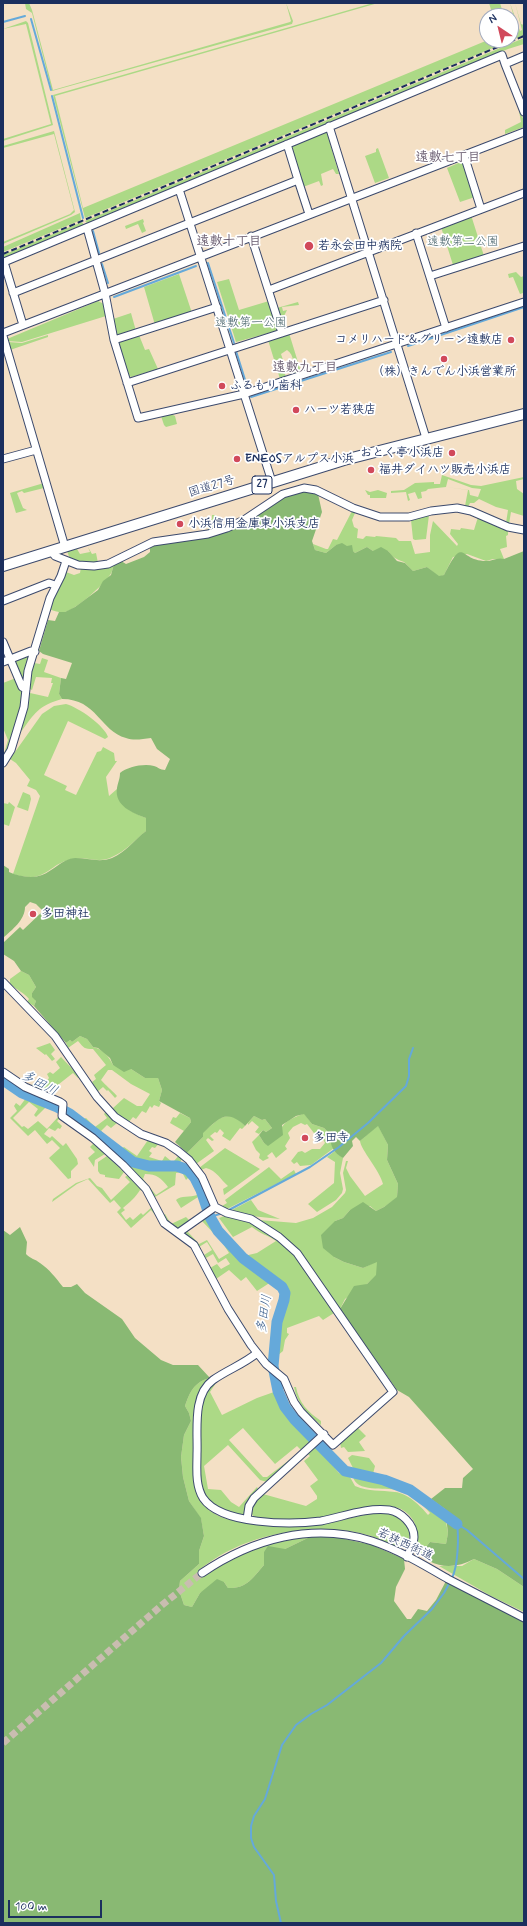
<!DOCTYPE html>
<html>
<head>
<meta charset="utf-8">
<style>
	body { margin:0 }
	#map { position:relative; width:527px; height:1926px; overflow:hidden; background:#f4e0c5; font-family:Mynerve,sans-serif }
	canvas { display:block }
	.frame { position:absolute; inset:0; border:4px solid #1b2f5e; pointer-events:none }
	.north { position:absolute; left:479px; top:8px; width:40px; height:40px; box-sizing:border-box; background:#fff; border:1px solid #a4acbf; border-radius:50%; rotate:325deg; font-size:11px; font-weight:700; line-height:16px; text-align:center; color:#1b2f5e }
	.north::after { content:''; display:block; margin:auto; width:14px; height:18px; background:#d1495b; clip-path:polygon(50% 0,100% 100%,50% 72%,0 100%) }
	.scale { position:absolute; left:8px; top:1900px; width:94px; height:18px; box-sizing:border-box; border:2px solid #1b2f5e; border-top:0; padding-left:5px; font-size:12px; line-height:14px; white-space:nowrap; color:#1b2f5e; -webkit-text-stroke:3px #fff; paint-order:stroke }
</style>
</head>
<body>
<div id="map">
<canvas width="527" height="1926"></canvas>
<div class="frame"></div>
<div class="north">N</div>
<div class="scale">100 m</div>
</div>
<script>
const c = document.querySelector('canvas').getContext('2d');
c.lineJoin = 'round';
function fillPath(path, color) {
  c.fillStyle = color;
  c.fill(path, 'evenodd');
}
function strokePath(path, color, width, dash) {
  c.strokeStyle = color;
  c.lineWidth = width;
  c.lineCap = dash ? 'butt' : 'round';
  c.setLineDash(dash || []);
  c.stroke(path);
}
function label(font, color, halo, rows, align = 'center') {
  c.font = font + ' Mynerve,"Klee One",sans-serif';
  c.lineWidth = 3.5;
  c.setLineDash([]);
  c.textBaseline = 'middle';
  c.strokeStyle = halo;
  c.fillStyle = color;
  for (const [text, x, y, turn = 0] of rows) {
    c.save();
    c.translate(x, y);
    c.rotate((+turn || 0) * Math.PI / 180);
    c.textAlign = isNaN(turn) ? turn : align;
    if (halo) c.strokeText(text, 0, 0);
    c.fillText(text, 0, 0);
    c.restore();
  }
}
fillPath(new Path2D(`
	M25 3H29L32 10 53 90 290 22 291 21 286 3 293 21 292 24 52 91 32 13 26 9Z
	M373 3H378L55 96 83 208 488 40H511V30L517 28 510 3 520 31 522 30 515 3 521 24 524 25V35L85 218 53 95Z
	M489 3H500L504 16H493Z
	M26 21 28 23 53 125 3 141V139L51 124 26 24 3 29Z
	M524 38V44L508 49 88 224 85 221Z
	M519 111 524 120V127L505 134V130L521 122Z
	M54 131 75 212 71 215 3 244V242L70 214 74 210 54 134 3 148V146Z
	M323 132 327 133 339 174H336L333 169 321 174 323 185 321 186 319 181 303 187 291 148 292 145Z
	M378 148 389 178 375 183 365 156 376 152V149Z
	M463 161 475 197 460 202 447 168Z
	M80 213 81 220 3 252V247Z
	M471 215 484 256 453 265 441 227Z
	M143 219 144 222 143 223 146 231 142 233 138 224 126 229 125 226Z
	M82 222 85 226 3 259V255Z
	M516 272 521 277 524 276V297L523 293 520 294 513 277 509 278 508 274Z
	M179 274 192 313 155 325 144 287Z
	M229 279 239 310 269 301 278 328 276 331 236 342 217 282Z
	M98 301 104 304 106 316 22 342 7 341V339Z
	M298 302 299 305 282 307 283 311 287 310 284 316 285 320 282 325 277 308Z
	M131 313 136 331 120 336 116 334 113 319Z
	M289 333 301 372 295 374C293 366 295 355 287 350L281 354 283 360 281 363 286 377 280 379 268 340Z
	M48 335V337L10 350 8 342 22 343Z
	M139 335 145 350 149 349 158 369 131 377 128 375 118 344 120 341Z
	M171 414 175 416 177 424 166 427 164 425 161 416Z
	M442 475 471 485 481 486 524 477V479L516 481 517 489 524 494V516L511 512 509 524 506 523 508 510 496 507 479 499 474 503H470L468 507 465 506 468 490 446 487 428 489 426 491 421 492 422 498 418 499 415 492 408 494 410 500 408 501 406 492 391 493V491L404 490 415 483 434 482V484H440ZM448 479 472 488 481 489 478 497 470 495 469 490 446 487Z
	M44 483 46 493 44 488 24 493 22 491 17 493 23 508 27 510 16 513 10 493Z
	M365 490 370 492 378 490 387 493 386 498H370V495H368Z
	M352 511 355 513 352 520 354 527 358 529 357 538 363 539 366 536 375 537 376 536 396 538 399 541H411L415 554 430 552V535L433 521 457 546 458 544 450 534 451 529 460 530 461 528 474 530 478 517 508 531V535L506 536 507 547 500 549 504 559H493L486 561 467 554 453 557 444 575 439 577 427 567 413 571C410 569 407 564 404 562 396 559 393 558 388 551H373L367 547 355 553 347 546 336 545 326 553 315 550 312 541 313 544 326 549H328L333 539 337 540Z
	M212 515H215L216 519 221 520 223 526 209 531 206 521 212 519Z
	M429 515 426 539 415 540 413 539 411 520Z
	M88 547 92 554 96 553 98 563 79 562 70 559 67 551 77 549 80 554 90 552Z
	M114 564C113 567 112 573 110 575 103 585 77 609 65 612 60 613 54 611 49 609L53 598 66 572 74 575 80 573 81 567Z
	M29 653 24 683 13 660Z
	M42 658 48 660 44 672 61 678 59 694 62 699C39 705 34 714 21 732L30 693 48 697 53 683H51L52 678 36 677 32 690 30 689V677L34 663 40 664Z
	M16 678C18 682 23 690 24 695 24 701 8 751 4 754L8 740 3 728V683Z
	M66 704C78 707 105 726 108 737L105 739 68 721 44 775 67 786 65 790 76 795 97 752 101 751 103 747 114 753 115 761H117L106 777 109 796 117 789C119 806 131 812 146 818V831C135 840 126 851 112 857 99 864 86 856 73 859 48 863 47 885 13 874L40 796 36 790 27 786 30 780 16 763 10 759 42 714 54 706Z
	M23 792 30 795 31 799 28 811 17 807Z
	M9 802 15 807 9 826 3 824V803L8 804Z
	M21 971 29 975 36 987 32 993 36 1001 34 1006 27 1002 29 999C23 992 17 990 10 984V979Z
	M80 1036 87 1039 93 1047C103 1049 109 1057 113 1065L131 1069 145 1078H158L162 1090 159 1101 161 1103 159 1107 154 1105 152 1108 150 1106 146 1113 142 1111 136 1119 133 1117 128 1123 112 1109 124 1098 137 1106H142L150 1094 131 1084 112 1070H108L101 1080C106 1086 111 1089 117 1096L115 1098 108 1090 107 1091 103 1087 97 1092 92 1082 96 1079 94 1075 106 1065 93 1049C84 1049 84 1048 78 1041L68 1048 66 1043 70 1040 72 1042Z
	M50 1043 55 1050 51 1054 55 1059 52 1061 46 1054 45 1055 36 1048Z
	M61 1057 80 1077 78 1078 73 1073 54 1088 52 1087 46 1092 31 1086 36 1080 45 1083 49 1078 47 1074 50 1072 53 1074 60 1068 56 1062Z
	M26 1098 47 1106 36 1117 34 1115 38 1109 29 1102 13 1118 22 1127 24 1126 28 1129 38 1121 47 1129 58 1117 60 1118 57 1121 62 1126 60 1129 58 1128 55 1131 49 1128 44 1134 50 1138 52 1136 63 1146 66 1143 77 1159 78 1164 71 1171V1178L68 1179 49 1158 60 1148 52 1140 47 1144 35 1130 28 1136 10 1118 17 1111 14 1106 16 1103 20 1106Z
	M74 1112 84 1119 86 1118 95 1127 107 1118 104 1114 106 1112 117 1123 111 1128 107 1125 101 1131 121 1149 124 1147 137 1156 148 1140 160 1142 155 1148 152 1147 149 1151 152 1153 149 1157 162 1161 165 1156 171 1161H174L180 1154 182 1158 180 1163C131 1165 128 1155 93 1127 87 1123 76 1117 74 1112Z
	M180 1113 190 1118 191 1122 184 1131 170 1123 173 1117 176 1118Z
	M304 1113 312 1124 324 1128 331 1135 334 1148 311 1165 300 1166 297 1162 294 1164 291 1161 298 1152 302 1151 305 1153 312 1149H320L325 1143 323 1139 317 1137 307 1124 305 1125 301 1123 293 1127 288 1133 290 1138 285 1146 287 1149 276 1158 272 1152 267 1156 269 1158 263 1161 259 1158 260 1154 256 1150 252 1142 259 1135 264 1143 268 1145C275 1140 277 1134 282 1127 287 1119 297 1117 304 1113Z
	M228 1116 237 1118 245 1126 242 1129 240 1128 230 1141 222 1136 224 1133 220 1129 217 1133 215 1132 210 1136 214 1140 212 1141 208 1138 206 1140 214 1151 196 1164 187 1153 203 1137 202 1133 220 1118Z
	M254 1116 262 1120 265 1119 272 1128 266 1132 263 1130 259 1134 255 1132 259 1127 252 1121 248 1125V1123Z
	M378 1125 388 1145 387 1160 398 1184 397 1198 384 1207 376 1211 370 1206 350 1210 343 1218 335 1221 334 1257 344 1262 363 1268 377 1261V1275L367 1284 345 1299 340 1309 315 1275 259 1220 296 1223 313 1218 332 1207 345 1193 346 1190 343 1173 346 1161H348L346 1168 350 1176 365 1196 383 1184C380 1171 361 1150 360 1141Z
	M94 1143 105 1154 95 1160 94 1167 88 1158 95 1152 90 1147Z
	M225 1148 260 1169 224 1195 223 1189 228 1186C220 1179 217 1171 206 1168L201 1170 199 1168Z
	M110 1149 125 1161 138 1168 181 1171 185 1172 189 1177 186 1180 182 1172 176 1173 175 1185 155 1197 148 1187ZM145 1174C157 1174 161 1178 168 1187L156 1195 143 1179Z
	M335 1151 343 1158 340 1173 343 1189 342 1193 336 1200 317 1212 308 1204 334 1183 335 1162 327 1157Z
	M107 1156 124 1172 119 1179 105 1177V1175L100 1174 98 1171V1162Z
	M269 1167 281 1179 294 1170 296 1174 227 1209 222 1206 227 1203 225 1200Z
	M128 1175 143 1191 140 1190C136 1197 129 1203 123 1208L125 1210 121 1213 126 1220 130 1217 133 1220 141 1213 143 1215 152 1207 155 1215 151 1210 131 1228 117 1212 121 1208 114 1200 110 1203 88 1179 77 1184 52 1202 53 1199 76 1183 90 1178 97 1186 102 1188 111 1200 130 1182 125 1177Z
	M197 1195 198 1197 181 1208 176 1200C181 1195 190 1198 197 1195Z
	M251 1200 258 1210 280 1219 251 1216 230 1211Z
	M165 1214 171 1224 186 1217 190 1221 179 1229 172 1226 162 1215Z
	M227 1215C255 1223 274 1233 295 1254 308 1267 323 1297 334 1313L323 1320 319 1316 287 1328V1333L289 1334 285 1340 283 1351 277 1356 280 1323 288 1292 284 1285 279 1280 255 1266 244 1256 257 1253 276 1241C268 1235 260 1234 252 1227L233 1237 219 1218Z
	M207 1216C221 1244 246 1264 271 1282L257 1291 246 1277 241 1281 229 1270 216 1279 210 1268 217 1264 221 1269 230 1264 226 1258 218 1263 213 1254 206 1258 204 1255 212 1250 207 1242 199 1247 184 1232 188 1230V1232L199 1244 207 1240 219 1259 229 1253 222 1242 201 1220Z
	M210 1378 198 1395 200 1500C206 1508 212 1513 221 1517 242 1525 300 1525 324 1523 344 1522 366 1511 387 1514 399 1515 417 1529 407 1543 405 1545 403 1547 400 1547 391 1547 382 1540 374 1537 362 1533 348 1530 336 1530 287 1527 238 1539 199 1570L204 1576C218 1566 234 1556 250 1549 269 1542 292 1539 312 1536L285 1549 264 1552V1565C253 1578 246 1589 228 1588L224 1582 200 1593 192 1607 184 1605 179 1590 180 1581 199 1564V1551L204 1536 201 1519 189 1501 183 1477 181 1457 184 1435 191 1421 189 1413 185 1406C190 1392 194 1382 210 1378Z
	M218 1380 210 1392 222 1415 257 1398 274 1392 293 1423 311 1442 301 1450 297 1446 275 1464 243 1428 229 1440 263 1477H267L292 1458 293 1460 267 1482 260 1480 228 1445 204 1466 208 1489 221 1490 231 1502 239 1507 257 1487 258 1489 243 1515C229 1511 215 1509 206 1496 197 1483 199 1412 205 1396 207 1389 212 1385 218 1380Z
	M294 1387H296C299 1403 308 1412 321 1421V1425C308 1414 297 1404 294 1387Z
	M356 1428H358L366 1436 359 1442 365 1451 348 1452 344 1447 341 1448 340 1442Z
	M316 1446 339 1473 350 1477 355 1486C370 1492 380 1490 395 1492 407 1493 421 1506 428 1515L430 1513C422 1504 410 1493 397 1490 386 1487 355 1493 353 1476L396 1486 408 1492 445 1517 448 1533 446 1544 430 1542 426 1547 429 1561C408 1553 429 1524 401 1509 381 1499 335 1516 311 1519 292 1521 273 1519 254 1517L252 1514 253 1505 263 1494 306 1506 317 1499V1496L310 1486 318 1480 304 1461 310 1456 307 1453Z
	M352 1455 369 1458 375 1466 373 1474 354 1470 348 1458Z
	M474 1559 497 1569 524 1587V1612L491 1596 439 1566H462Z`), '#acd986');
fillPath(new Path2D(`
	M309 490 318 494 322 512 312 541 315 550 326 553 336 545 342 543 347 546 352 545 353 551 355 553 367 547 373 551 381 547 388 551 397 561 405 563 413 571 427 567 439 576 444 575C465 534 458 561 486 561 493 561 497 557 504 559L524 551V1587L497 1569 474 1559C459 1567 444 1569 429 1561L426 1547 430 1542 446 1544 448 1533 445 1509 431 1499 445 1488H462L463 1478 473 1469 409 1397 397 1390 340 1309 354 1286 367 1284 376 1275 377 1262 363 1268 344 1262 334 1257 323 1248 321 1235 335 1221 343 1218 350 1210 363 1202 376 1211 384 1207 397 1197 398 1184 387 1160 388 1145 378 1126 360 1141 356 1137 352 1141 353 1146 343 1158C334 1153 329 1145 331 1135L324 1128 312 1124 304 1114 296 1116 282 1125 283 1135 268 1146 264 1143 259 1135 263 1130 266 1132 272 1128 265 1119 262 1120 254 1116 245 1126C226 1108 219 1119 203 1133V1137L187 1153 175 1142 191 1122 190 1118 159 1101 162 1090 158 1078H145L131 1069 124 1072 113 1065 110 1058 98 1048 93 1047 87 1039 80 1036 72 1042 70 1040 66 1043 34 1006 36 1001 32 997V993L36 987 29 975 21 971 14 961 3 954V943L20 927 23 930 43 911 36 904 30 902 25 907C25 920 12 930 3 938V865L9 869V872C18 876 32 879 42 875 53 871 62 859 75 858 87 858 100 863 112 858 126 852 134 840 146 831V818C133 813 114 806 117 788 118 782 120 779 120 773 127 767 144 763 154 766 158 767 160 770 165 770L170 759 157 749 151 738C142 739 134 741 126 738 100 731 97 699 62 699L59 694 61 678 66 679 72 663 43 654 39 651 48 620 55 621 59 612H65L75 607 98 590 103 581 111 575 114 564 121 561 126 564 144 557 150 552V545L213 534 282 498Z
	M20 1227 27 1242 26 1254C31 1259 35 1259 40 1263 49 1269 56 1278 63 1287H71L77 1284 85 1293 122 1319 135 1338 161 1360 173 1365H198L210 1378C194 1382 190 1392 185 1406L189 1413 191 1421 184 1435 181 1457 183 1477 189 1501 201 1518 204 1536 199 1551V1564L180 1581 179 1590 184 1605 192 1607 200 1593 217 1579 224 1582 228 1588C246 1589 253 1578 264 1565V1552L268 1546 285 1549 312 1536 340 1538 372 1545 404 1559 405 1569 396 1587 394 1601 407 1619H411L418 1609 427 1611 436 1600 446 1581 524 1621V1923H3V1230L10 1235Z`), '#89b973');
strokePath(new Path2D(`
	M31 19 51 90
	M3 22 25 16
	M52 96 83 218
	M93 231 99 253
	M208 263 234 343
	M102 264 108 283
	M114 297 196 266
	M408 346 524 307
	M236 351 247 386
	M251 397 391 352
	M227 1211 310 1167 339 1147 368 1123 406 1086 409 1076V1059L413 1048
	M210 1217 223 1213
	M457 1524 467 1530 524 1579
	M452 1578C458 1566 459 1537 457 1524
	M281 1923 276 1901 274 1875 254 1847 251 1838V1826L254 1816 265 1799 282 1745 296 1725 311 1714 327 1705 381 1663 404 1636 432 1609 444 1593 450 1582`), '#65a9da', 2);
strokePath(new Path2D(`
	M3 1080 22 1093 57 1107 70 1114 133 1162 149 1166H177L188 1170 195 1178 201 1190 210 1217 218 1231 243 1258 282 1287 285 1293 284 1300 277 1322 273 1366 278 1391 285 1407 295 1420 345 1471 384 1480 410 1490 457 1524`), '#65a9da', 11);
strokePath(new Path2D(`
	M3 1743 162 1605 202 1573`), '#c9bdb0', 7, [7, 3.5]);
const minor = new Path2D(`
	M524 56 505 64 524 112
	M329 126 426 438
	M464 155 481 209
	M298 180 309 214
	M179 189 272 482
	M87 228 105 293 114 340 138 418 244 394 524 302
	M416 233 446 328
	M251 236 282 333
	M430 276 524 246
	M269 290 524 193
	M13 293 298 180 287 144
	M23 325 4 262 502 55 505 64
	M3 333 524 132
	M3 336 65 547
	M114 340 217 307
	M127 383 384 300
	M3 459 36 450
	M51 551 55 556 78 565 94 566 108 564 153 542 208 534 227 528 244 520 283 494 304 488 316 490 353 508 380 517H409L431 511 457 508 471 511 508 527 524 530
	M3 601 49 583 55 585
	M3 642 22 687 26 689
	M3 662 31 651 35 652
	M3 763 11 750 24 707 28 671 50 598 61 576 66 561
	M3 982 55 1036 97 1097 115 1117 141 1134 166 1143 178 1151 189 1160 202 1177 215 1207 227 1213 251 1219 279 1237 297 1253 393 1392 333 1445 301 1412 294 1402 284 1379 266 1364 251 1345 228 1309 194 1245 164 1223 146 1189 123 1165 93 1138 62 1116 63 1104 60 1102 25 1087 3 1072
	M178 1233 215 1207
	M257 1353C244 1364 227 1370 213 1380 192 1395 198 1431 197 1454 197 1468 195 1485 203 1498 221 1525 291 1525 321 1521 342 1517 367 1507 389 1510 401 1512 414 1524 414 1537 414 1544 410 1550 407 1557
	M247 1519 249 1506 254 1498 324 1434
	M202 1573C252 1539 312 1522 372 1541 399 1550 424 1565 448 1579 473 1592 499 1605 524 1618`);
const highway = new Path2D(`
	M3 566 344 460 524 414`);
strokePath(minor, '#3c4a6d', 9);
strokePath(highway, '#3c4a6d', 12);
strokePath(minor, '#fff', 7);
strokePath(highway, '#fff', 10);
strokePath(new Path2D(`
	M3 254 524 36`), '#1b2f5e', 2, [6, 3]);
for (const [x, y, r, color] of [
	[309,246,5,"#d1495b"],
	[511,340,4,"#d1495b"],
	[444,359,4,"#d1495b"],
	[222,386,4,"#d1495b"],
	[296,410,4,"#d1495b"],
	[452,453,4,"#d1495b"],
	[237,459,4,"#d1495b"],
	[371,470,4,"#d1495b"],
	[180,524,4,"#d1495b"],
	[33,914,4,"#d1495b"],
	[305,1138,4,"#d1495b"]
]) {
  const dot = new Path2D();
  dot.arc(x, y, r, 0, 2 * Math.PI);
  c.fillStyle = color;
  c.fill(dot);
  strokePath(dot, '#fff', 1.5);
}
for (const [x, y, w] of [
	[262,485,20]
]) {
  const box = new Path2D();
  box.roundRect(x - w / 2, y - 9, w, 18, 3);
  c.fillStyle = '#fff';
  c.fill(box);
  strokePath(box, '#1b2f5e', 1);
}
label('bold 11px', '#1b2f5e', null, [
	["27",262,485]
]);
label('12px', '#46626a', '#fff', [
	["遠敷第二公園",463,242],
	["遠敷第一公園",251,323]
]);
label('bold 12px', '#1b2f5e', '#fff', [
	["若永会田中病院",318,246],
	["コメリハード＆グリーン遠敷店",503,340,"right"],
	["（株）きんでん小浜営業所",444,372,"center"],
	["ふるもり歯科",230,386],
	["ハーツ若狭店",304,410],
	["おとく亭小浜店",444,453,"right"],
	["ENEOSアルプス小浜",245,459],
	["福井ダイハツ販売小浜店",379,470],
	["小浜信用金庫東小浜支店",188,524],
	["多田神社",41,914],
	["多田寺",313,1138]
], 'left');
label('12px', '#1b2f5e', '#fff', [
	["国道27号",212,487,-17],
	["若狭西街道",405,1545,25]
]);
label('bold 13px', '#685b6f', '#fff', [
	["遠敷七丁目",448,158],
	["遠敷十丁目",229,242],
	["遠敷九丁目",305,368]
]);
label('italic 13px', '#355a89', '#fff', [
	["多田川",39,1084,27],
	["多田川",265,1314,-81]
]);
</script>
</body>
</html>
